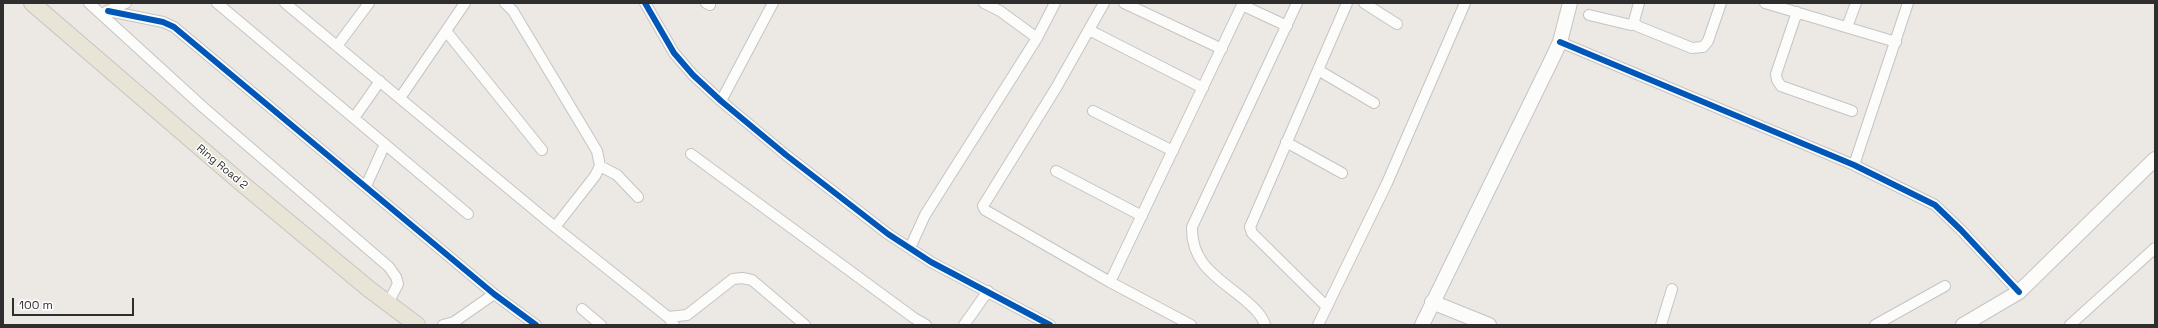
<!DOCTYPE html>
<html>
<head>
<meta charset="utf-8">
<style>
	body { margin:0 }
	#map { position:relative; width:2158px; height:328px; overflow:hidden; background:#ece8e4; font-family:"Space Grotesk",sans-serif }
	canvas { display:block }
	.frame { position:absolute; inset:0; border:4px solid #2e2e2e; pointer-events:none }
	.scale { position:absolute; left:12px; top:298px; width:122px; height:18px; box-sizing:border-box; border:2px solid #2e2e2e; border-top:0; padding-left:5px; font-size:12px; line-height:14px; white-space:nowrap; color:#2e2e2e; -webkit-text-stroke:3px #fff; paint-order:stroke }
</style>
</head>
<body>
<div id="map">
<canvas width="2158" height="328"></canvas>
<div class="frame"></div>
<div class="scale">100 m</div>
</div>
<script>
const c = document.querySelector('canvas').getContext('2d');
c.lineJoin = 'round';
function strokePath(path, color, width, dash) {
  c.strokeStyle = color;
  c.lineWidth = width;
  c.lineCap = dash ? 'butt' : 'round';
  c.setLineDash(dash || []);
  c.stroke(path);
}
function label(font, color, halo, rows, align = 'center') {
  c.font = font + ' "Space Grotesk",sans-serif';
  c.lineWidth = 3;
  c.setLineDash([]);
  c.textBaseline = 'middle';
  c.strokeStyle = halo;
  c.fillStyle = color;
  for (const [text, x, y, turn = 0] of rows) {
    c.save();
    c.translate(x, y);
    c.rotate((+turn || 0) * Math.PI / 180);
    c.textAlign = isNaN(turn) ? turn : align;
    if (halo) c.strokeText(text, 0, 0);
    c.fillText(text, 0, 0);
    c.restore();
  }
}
const street = new Path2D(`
	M89 3 204 108 389 267 396 277 398 284 388 303
	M217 3 468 214
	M285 3 555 227 668 317 674 325
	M505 3 513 11 597 151 600 166 595 176 555 227
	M645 3 674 53 693 75 721 101 786 155 888 234 931 262 1050 325
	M706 3 710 5
	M984 3 1000 11 1037 38
	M1104 3 1056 88 983 206 985 210 1110 282 1191 325
	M1124 3 1222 49
	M1364 3 1397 24
	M1639 3 1634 21 1637 26 1692 48 1703 47 1708 41 1721 3
	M1765 3 1896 42
	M1242 5 1287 26
	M107 11 126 3
	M108 11 163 22 174 27 494 294 536 325
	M1797 12 1776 74 1777 80 1781 86 1852 111
	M1589 15 1631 25 1636 24
	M1847 27 1856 3
	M1089 30 1203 88
	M446 31 542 150
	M1560 42 1854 165 1935 205 1961 230 2019 292
	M337 46 369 3
	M1318 70 1374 103
	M400 98 465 3
	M721 101 773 3
	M1093 111 1173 151
	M354 118 380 81
	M1286 142 1342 173
	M691 154 914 318 926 325
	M1854 165 1908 3
	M600 166 617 175 638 197
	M1056 171 1142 216
	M366 186 385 144
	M910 248 925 215 1037 38 1055 3
	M1110 282 1243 3
	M1327 307 1252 233 1250 227 1347 3
	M582 309 601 325
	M668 317 687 315 733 279 742 278 752 280 805 325
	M443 325 454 322 494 294
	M964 325 988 291
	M1265 325C1262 315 1254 308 1246 301 1219 278 1191 265 1192 227L1297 3
	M1318 325 1387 183 1465 3
	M1661 325 1672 289
	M1875 325 1945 286
	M2070 325 2155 248`);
const secondary = new Path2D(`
	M1432 302 1489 325
	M1422 325 1553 57 1560 42 1570 3
	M1963 325 2019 292 2155 159`);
const primary = new Path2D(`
	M32 3 239 181 369 289 417 325`);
strokePath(street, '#c5c4c5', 12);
strokePath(secondary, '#c5c4c5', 16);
strokePath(primary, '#c6c5c4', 18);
strokePath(street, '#fcfcfb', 10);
strokePath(secondary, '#fcfcfb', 14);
strokePath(primary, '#e8e4d6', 16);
strokePath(new Path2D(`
	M645 3 674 53 693 75 721 101 786 155 888 234 931 262 1050 325
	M108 11 163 22 174 27 494 294 536 325
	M1560 42 1854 165 1935 205 1961 230 2019 292`), '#0057b8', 6);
label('11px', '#2e2e2e', '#fff', [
	["Ring Road 2",222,167,40]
]);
</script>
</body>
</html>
